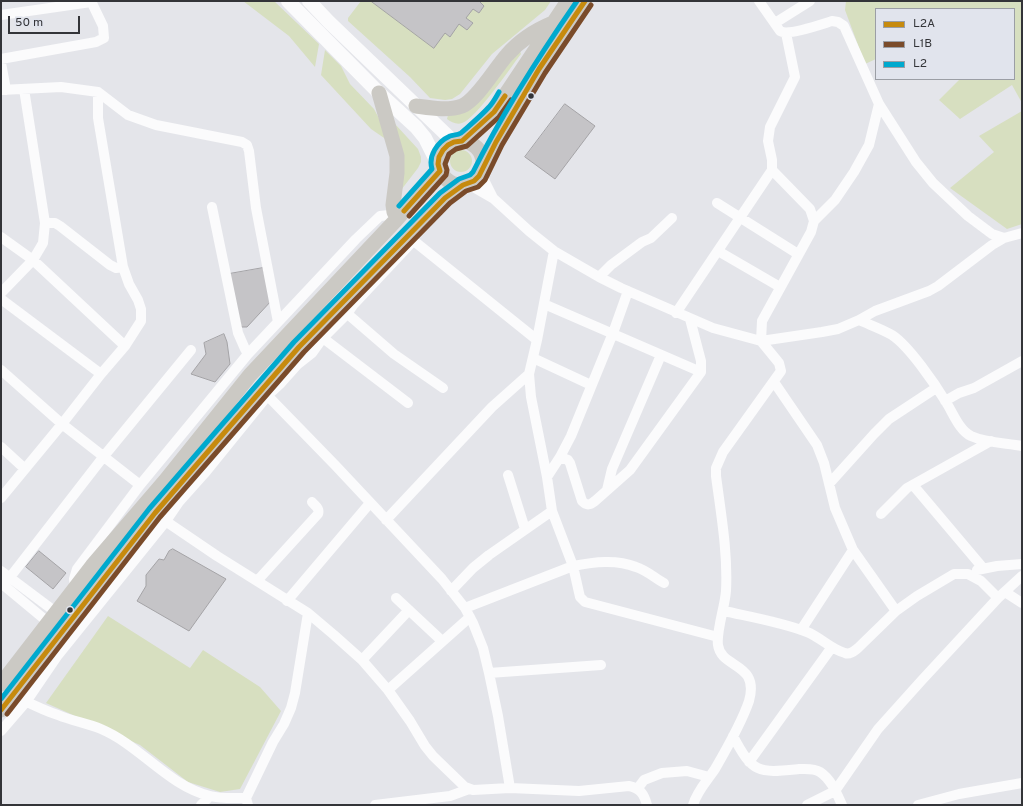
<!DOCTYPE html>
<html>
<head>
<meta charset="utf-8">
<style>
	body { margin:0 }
	#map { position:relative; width:1023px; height:806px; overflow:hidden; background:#e4e5ea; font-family:Overpass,sans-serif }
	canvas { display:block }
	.frame { position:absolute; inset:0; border:2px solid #333438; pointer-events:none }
	.legend { position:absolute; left:875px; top:8px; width:140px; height:72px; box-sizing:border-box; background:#e1e4ed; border:1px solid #9b9ea5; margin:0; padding:5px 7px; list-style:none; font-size:12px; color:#333438 }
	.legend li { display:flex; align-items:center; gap:8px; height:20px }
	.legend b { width:20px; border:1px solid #9b9ea5 }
	.scale { position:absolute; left:8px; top:16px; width:72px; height:18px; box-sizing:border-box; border:2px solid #333438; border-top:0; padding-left:5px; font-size:12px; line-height:14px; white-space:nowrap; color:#333438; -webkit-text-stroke:3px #e1e4ed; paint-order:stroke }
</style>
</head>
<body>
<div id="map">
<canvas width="1023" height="806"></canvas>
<div class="frame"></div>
<ul class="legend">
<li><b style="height:5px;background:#c68a0e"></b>L2A</li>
<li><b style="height:5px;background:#7a4b2a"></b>L1B</li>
<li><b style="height:5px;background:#00a9ce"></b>L2</li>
</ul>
<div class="scale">50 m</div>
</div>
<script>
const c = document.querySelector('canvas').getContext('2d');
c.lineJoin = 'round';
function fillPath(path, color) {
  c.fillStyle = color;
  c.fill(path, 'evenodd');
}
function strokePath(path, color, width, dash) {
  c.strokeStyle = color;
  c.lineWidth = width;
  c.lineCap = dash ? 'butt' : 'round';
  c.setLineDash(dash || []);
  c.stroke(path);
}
fillPath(new Path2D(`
	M243 1H274L319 44 315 67 289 36Z
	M361 1H551L545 10 492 54 460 94 452 99 445 100 430 98 410 77 348 21V18Z
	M846 1H1022V103L1012 85 960 119 939 100 960 79H1014V9H876V59L865 64 845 10Z
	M325 50 341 66 350 84 374 109 382 124 387 140 371 129 321 75Z
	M520 51 521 54C510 68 476 119 462 123 457 125 451 122 447 119L448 115Z
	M1022 111V224L1007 229 950 188 994 152 979 136Z
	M395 124 418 149 421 157V162L418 168 398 194Z
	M450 161a11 11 0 1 1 22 0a11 11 0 1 1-22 0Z
	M108 616 190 668 203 650 260 687 281 711 240 789 220 792 188 782 140 745 46 703Z`), '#d7dfc0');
const building = new Path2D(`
	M371 1H479L484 6 479 13 473 9 466 18 473 23 467 30 459 24 450 37 445 33 434 48Z
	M565 104 595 126 555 179 525 157Z
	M263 268 272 300 247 327H241L229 274Z
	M224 334 227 342 230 364 215 382 191 374 206 354 204 343Z
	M173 549 226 579 189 631 137 601 146 586V575L159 559 164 560 169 551Z
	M39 551 66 573 53 589 26 567Z`);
fillPath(building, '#c5c4c7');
strokePath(building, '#a4a3a6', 1);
strokePath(new Path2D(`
	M759 1 780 31C788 36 822 24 832 21L838 22 844 26 879 104 916 162 933 183 968 216 992 234 1004 238 1022 233
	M1 15 91 2
	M775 23 810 1
	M1 59 96 42 104 38 103 26 91 1
	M1 63 6 90
	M1 90 61 87 98 92 128 115 156 125 242 142 247 145 249 151 256 208 278 322
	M482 170 485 182 493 198
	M468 184 494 199 529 231 554 251 599 277 621 288 713 328 761 341 822 332 838 329 859 320C870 325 882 329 892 335 909 346 935 384 946 402 953 413 959 430 971 436 986 443 1006 443 1022 446
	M717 203 798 254
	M212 207 238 333 245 349 248 354
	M814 221 835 200 854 172 869 145 879 104
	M45 223H55L60 226 110 265 116 268 123 267
	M1 237 33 260 125 346
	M409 237 537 340
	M554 251 537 340 529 374 531 397 547 477 552 511 573 566C594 562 616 559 636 567 646 570 655 578 664 583
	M718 251 780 287
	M599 277 611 265 642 242 651 238 672 218
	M1 293 33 260 43 243 45 223 24 89
	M1 299 101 374
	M544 304 701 372
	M343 310 394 354 443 388
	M676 313 772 170V160L768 141 770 127 795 77 786 33
	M859 320 875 311 929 291 938 286 992 245 1004 238
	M319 335 408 403
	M533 358 591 385
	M1 370 62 424 140 485
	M774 382 817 445 824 463 835 508 853 550 896 611
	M263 391 335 465 442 579 465 608 473 623 483 648 489 673 498 716 510 788
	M945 401 959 393 974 388 1022 361
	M1 447 25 469
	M560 457 568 460 570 463 582 501C587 506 590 505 595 501L630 470 701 372V361L690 319
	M508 475 525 529
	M547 477 560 457 571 436 613 333 628 291
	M829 484 874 434 889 419 936 388
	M913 485 983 568
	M607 490 612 469 661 355
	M1 498 62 424 101 374 125 346 141 321V309L138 300 129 284 123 267 98 118V92
	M881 514 907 488 991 441
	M161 518 217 556 308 613 334 635 362 660 388 690 410 721 425 746 433 756 465 787 473 790 510 788 579 791 629 786C640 788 644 794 647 805
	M386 520 492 407 529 374
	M977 570 997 566 1022 564
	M1 571 57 613
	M257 581 318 514C320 508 315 506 312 502
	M1 583 49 623
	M4 585 104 456 191 350
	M75 589 74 579 77 569 140 485 248 354 356 239 380 216 389 215 396 220
	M451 591 473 568 489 555 552 511
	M1005 592 1022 603
	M396 598 442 641
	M287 601 370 503
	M465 608 573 566 580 597 585 602 718 637
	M724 611C751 617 781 622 807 632 820 637 832 650 845 653 850 655 854 651 858 648L896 611 917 596 954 574H968L981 581 998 598
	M801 630 853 550
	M362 660 409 610
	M489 673 601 665
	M388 690 470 617
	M21 699C33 705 45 711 58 715 72 721 87 723 101 729 141 746 167 785 210 796 222 799 234 798 246 798
	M1 731 26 702 58 655 166 521 179 502 204 474 268 395 281 383 298 364 312 353 322 339 347 314 354 304 413 241
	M733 736C753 774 758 773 799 769 806 769 814 768 820 772 831 779 837 794 842 805
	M749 762 832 647
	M638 788 644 780 662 773 687 771 709 777
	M201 805 210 796
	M248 805 246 798 273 742 284 724 291 708 295 693 308 613
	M375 805 450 796 469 789
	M693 805C697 791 707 781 715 769 726 750 742 722 749 701 760 662 721 669 718 645 716 632 725 606 726 591 728 553 721 514 716 476V468L723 452 781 371 779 363 761 341 762 321 811 232 814 221 810 209 772 170
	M807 805 835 791 878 729 922 680 998 598 1022 576
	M918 805 959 794 1022 783`), '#fbfbfc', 10);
strokePath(new Path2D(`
	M288 1 379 93 416 127 425 138 438 164
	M309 1 329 22 454 142`), '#fbfbfc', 14);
strokePath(new Path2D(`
	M379 93 397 156V173L393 205 394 212 398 218
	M416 106C431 108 448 111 462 106 477 100 496 67 507 55 519 41 536 30 553 23
	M462 141 494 112 568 1
	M439 163a22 22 0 1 1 44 0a22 22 0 1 1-44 0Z
	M482 168 539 69 585 1
	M1 684 92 566 165 481 250 375 396 220 440 171
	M1 710 155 513 224 433 299 347 445 198 463 185`), '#cbc9c4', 15);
strokePath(new Path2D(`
	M404 211 440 171 438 164 439 157 443 150 448 145 454 142 462 141 494 112 505 96
	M1 710 155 513 224 433 299 347 445 198 463 185 474 181 479 176 496 142 539 69 585 1`), '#c68a0e', 5);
strokePath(new Path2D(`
	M409 216 446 175 447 170 445 164 449 154 456 149 467 146 499 117 511 100
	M7 714 160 517 229 438 304 352 450 203 466 191 478 187 485 180 502 145 545 73 591 5`), '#7a4b2a', 5);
strokePath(new Path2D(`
	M399 206 432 169C428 156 437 142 450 136 453 135 458 135 461 133 470 125 481 116 489 107 493 103 496 97 499 92
	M1 699 149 509 219 428 294 342 440 193 459 179 470 175 473 172C503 112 539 56 577 1`), '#00a9ce', 5);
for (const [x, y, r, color] of [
	[531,96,3.5,"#333438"],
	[70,610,3.5,"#333438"]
]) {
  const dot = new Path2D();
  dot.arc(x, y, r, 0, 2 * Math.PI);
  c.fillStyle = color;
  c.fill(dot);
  strokePath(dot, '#e1e4ed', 1.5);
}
</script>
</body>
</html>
